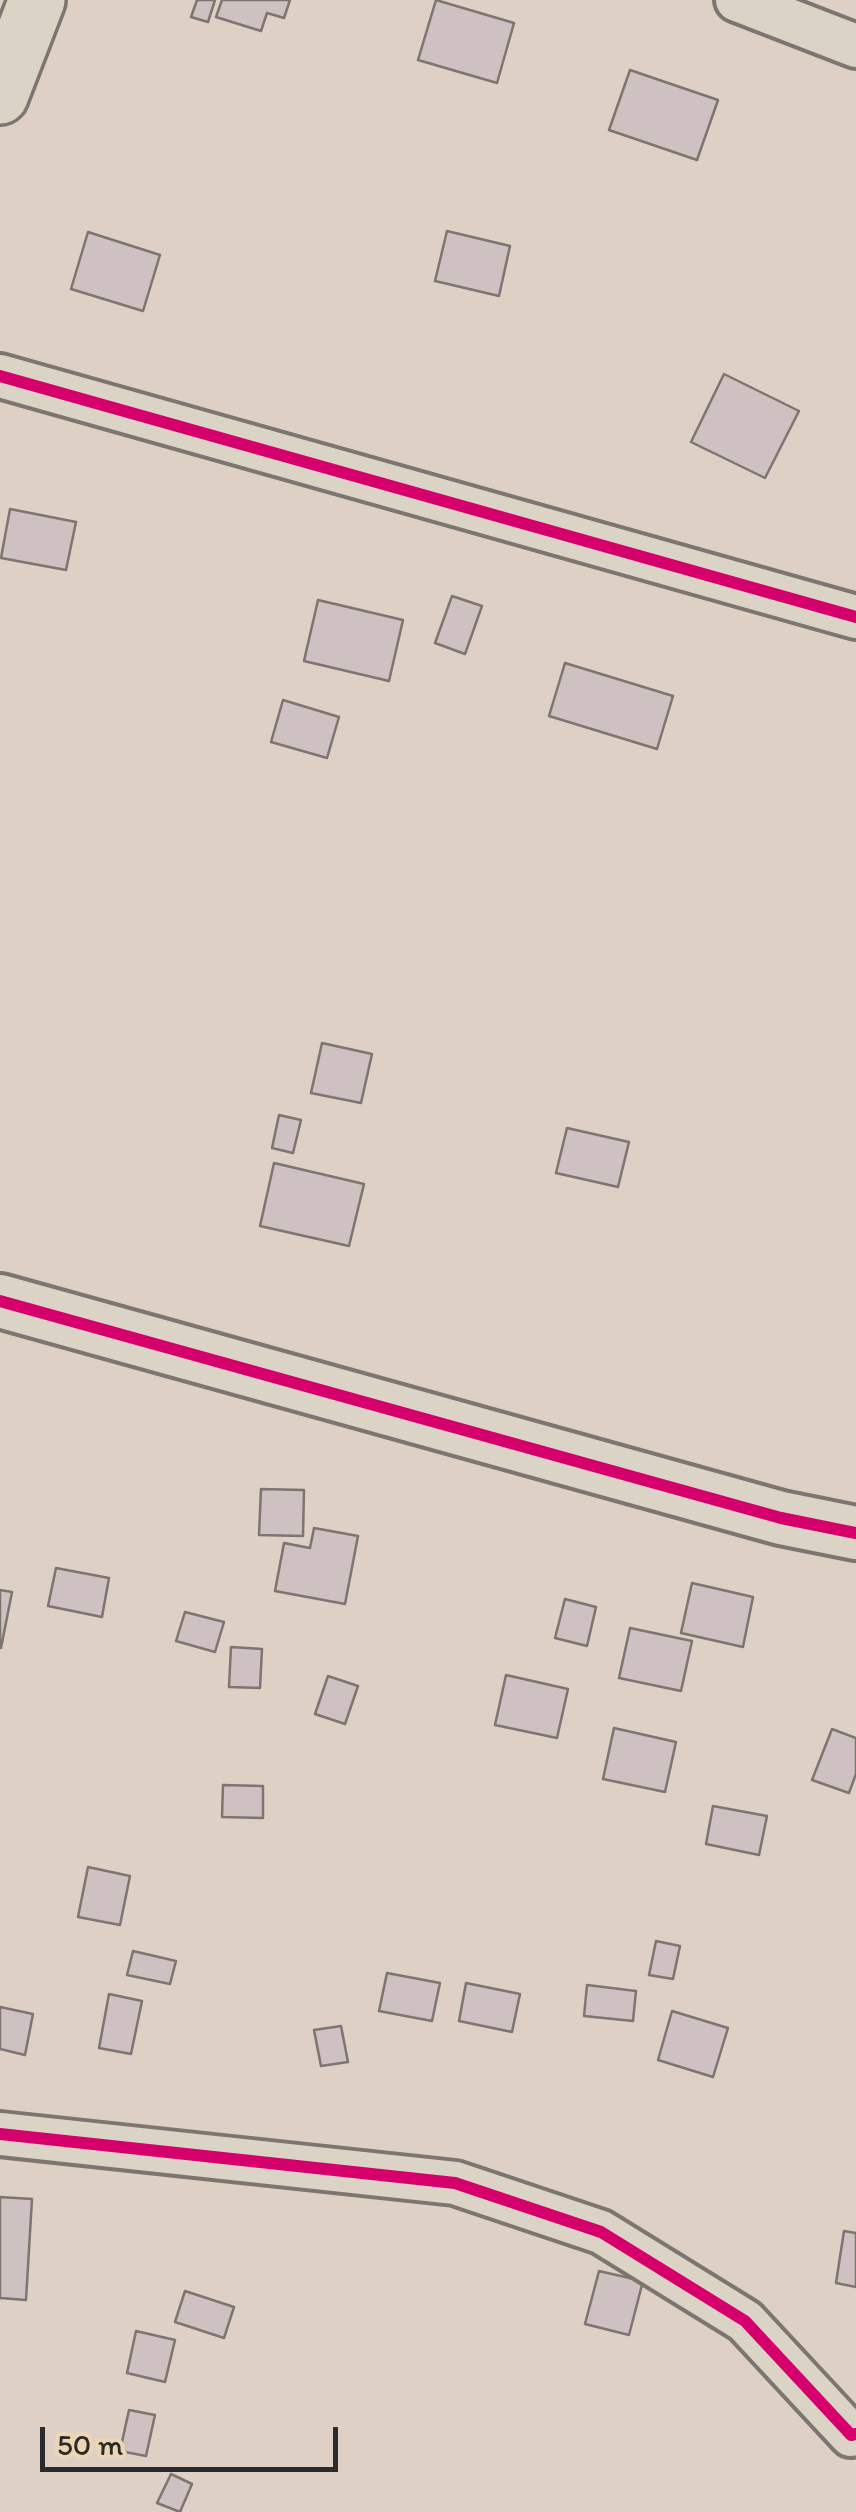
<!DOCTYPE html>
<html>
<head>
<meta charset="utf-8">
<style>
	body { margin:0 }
	#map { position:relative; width:856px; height:2512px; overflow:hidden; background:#dfd0c5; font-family:Itim,sans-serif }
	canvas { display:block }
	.scale { position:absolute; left:40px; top:2427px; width:298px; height:45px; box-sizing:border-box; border:5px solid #2b2b2b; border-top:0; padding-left:12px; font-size:30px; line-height:35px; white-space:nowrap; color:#2b2b2b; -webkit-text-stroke:8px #edd6b5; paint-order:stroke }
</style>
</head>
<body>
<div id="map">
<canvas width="856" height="2512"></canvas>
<div class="scale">50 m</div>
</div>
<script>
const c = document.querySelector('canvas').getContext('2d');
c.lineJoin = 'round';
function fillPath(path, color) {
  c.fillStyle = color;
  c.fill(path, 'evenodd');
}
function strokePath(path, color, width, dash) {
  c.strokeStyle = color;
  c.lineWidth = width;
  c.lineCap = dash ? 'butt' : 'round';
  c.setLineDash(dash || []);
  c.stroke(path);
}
const building = new Path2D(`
	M197 0H215L208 22 191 17Z
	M222 0H290L284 18 267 13 261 31 216 17Z
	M436 0 514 23 497 83 418 60Z
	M630 70 718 100 697 160 609 130Z
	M447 231 510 246 499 296 435 281Z
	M88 232 160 255 143 311 71 289Z
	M724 374 799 411 765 478 691 442Z
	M10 509 76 522 66 570 1 558Z
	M452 596 482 606 465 654 435 643Z
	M318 600 403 620 389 681 304 661Z
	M565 663 673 696 657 749 549 716Z
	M283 700 339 717 327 758 271 742Z
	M322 1043 372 1054 361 1103 311 1093Z
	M279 1115 301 1120 293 1153 272 1148Z
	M567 1128 629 1142 618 1187 556 1173Z
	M274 1163 364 1184 349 1246 260 1226Z
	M261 1489 304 1490 303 1536 259 1535Z
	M314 1528 358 1536 345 1604 275 1591 284 1543 310 1548Z
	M56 1568 109 1578 102 1617 48 1606Z
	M692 1583 753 1597 743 1647 681 1633Z
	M0 1590 12 1592 1 1648 0 1647Z
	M565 1599 596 1607 587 1646 555 1638Z
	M185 1612 224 1622 215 1652 176 1641Z
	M630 1628 692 1641 681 1691 619 1678Z
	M231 1647 262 1649 260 1688 229 1687Z
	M506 1675 568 1689 557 1738 495 1725Z
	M328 1676 358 1686 345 1724 315 1714Z
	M614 1728 676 1742 665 1792 603 1779Z
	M832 1729 856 1738V1774L849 1793 812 1780Z
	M223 1785 263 1786V1818L222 1817Z
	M713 1806 767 1816 759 1855 706 1844Z
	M88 1867 130 1876 120 1925 78 1917Z
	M656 1941 680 1946 673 1979 649 1975Z
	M133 1951 176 1961 170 1984 127 1975Z
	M387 1973 440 1983 432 2021 379 2011Z
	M466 1983 520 1994 512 2032 459 2021Z
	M587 1985 636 1991 633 2021 584 2016Z
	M109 1994 142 2001 131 2054 99 2048Z
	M0 2007 33 2014 25 2055 0 2049Z
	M672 2011 728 2028 713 2077 658 2060Z
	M341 2026 348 2062 321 2066 314 2030Z
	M0 2197 32 2199 26 2300 0 2298Z
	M844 2231 856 2233V2287L836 2283Z
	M599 2271 643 2281 629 2335 585 2324Z
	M185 2291 234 2307 224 2338 175 2322Z
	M136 2331 175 2340 165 2382 127 2373Z
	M129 2410 155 2415 146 2456 120 2451Z
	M171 2474 192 2484 180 2512 157 2503Z`);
fillPath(building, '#cfc0c1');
strokePath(building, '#7c7570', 2.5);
const minor = new Path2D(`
	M737 0 856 46
	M0 376 856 617
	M0 2134 455 2183 601 2232 745 2321 851 2435 856 2434`);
const tertiary = new Path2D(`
	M0 1301 781 1518 856 1533`);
const secondary = new Path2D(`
	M0 96 37 0`);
strokePath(minor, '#7c7570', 50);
strokePath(tertiary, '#7c7570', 60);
strokePath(secondary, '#7c7570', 62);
strokePath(minor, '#dcd3c7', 42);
strokePath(tertiary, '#dcd3c7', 52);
strokePath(secondary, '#dcd3c7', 55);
strokePath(new Path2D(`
	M0 376 856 617
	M0 1301 781 1518 856 1533
	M0 2134 455 2183 601 2232 745 2321 851 2435 856 2434`), '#d6006c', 12);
</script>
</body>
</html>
